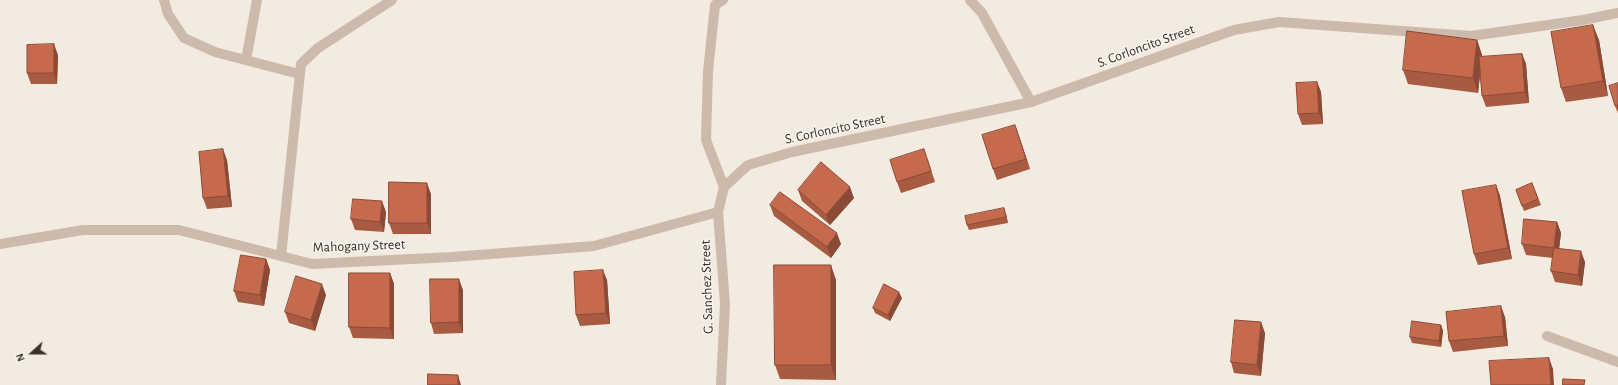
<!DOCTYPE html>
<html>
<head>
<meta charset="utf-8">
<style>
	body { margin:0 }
	#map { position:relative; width:1618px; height:385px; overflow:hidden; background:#f3eae0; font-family:"Alegreya Sans",sans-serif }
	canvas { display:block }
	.north { position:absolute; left:12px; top:333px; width:40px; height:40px; -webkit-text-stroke:3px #faf4ed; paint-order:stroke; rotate:249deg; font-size:11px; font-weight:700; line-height:16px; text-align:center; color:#3a2f2b }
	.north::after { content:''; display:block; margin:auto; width:14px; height:18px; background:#3a2f2b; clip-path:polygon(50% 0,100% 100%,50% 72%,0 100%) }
</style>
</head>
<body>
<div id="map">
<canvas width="1618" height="385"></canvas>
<div class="north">N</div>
</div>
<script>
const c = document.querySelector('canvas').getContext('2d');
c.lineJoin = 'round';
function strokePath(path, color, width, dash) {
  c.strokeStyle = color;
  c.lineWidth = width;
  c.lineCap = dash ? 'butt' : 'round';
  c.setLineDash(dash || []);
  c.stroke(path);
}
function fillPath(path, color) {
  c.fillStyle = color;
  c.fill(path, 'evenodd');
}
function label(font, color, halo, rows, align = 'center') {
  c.font = font + ' "Alegreya Sans",sans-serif';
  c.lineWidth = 3;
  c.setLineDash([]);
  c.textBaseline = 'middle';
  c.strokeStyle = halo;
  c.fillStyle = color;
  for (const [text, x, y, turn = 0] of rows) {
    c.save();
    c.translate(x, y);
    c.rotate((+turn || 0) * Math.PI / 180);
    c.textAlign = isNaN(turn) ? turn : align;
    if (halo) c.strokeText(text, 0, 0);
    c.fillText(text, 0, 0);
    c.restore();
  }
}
strokePath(new Path2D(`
	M723 0 715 5 708 71 706 140 724 187
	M970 0 982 13 1031 102
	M1547 336 1618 362`), '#ccbaac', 10);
strokePath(new Path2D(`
	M164 0 168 14 184 38 215 52 299 74
	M246 60 257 0
	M0 244 83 230H179L312 264 452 257 594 246 718 212
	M281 256 301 64 318 48 392 0
	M721 385 725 304 718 212 724 187 748 165 792 152 1031 102 1234 30 1279 22 1471 36 1583 20 1618 13`), '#ccbaac', 10);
fillPath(new Path2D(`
	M1477 40 1482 55V57L1522 54 1526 64 1529 103 1486 107 1482 96 1480 76 1478 93 1408 84 1403 70Z
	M1599 40 1608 96 1566 102 1561 88Z
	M58 55 57 84H31L27 73Z
	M1317 82 1321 92 1323 124 1302 125 1298 114Z
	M1618 83V113L1615 106Z
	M1015 125 1030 169 997 180 993 169Z
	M227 160 232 207 207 209 203 198Z
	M928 160 935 182 901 193 897 182Z
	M1532 183 1541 205 1524 211 1516 190Z
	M1496 185 1500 196 1512 259 1478 265 1474 254Z
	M798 190 854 198 830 225 802 201Z
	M431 194V234H393L389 223Z
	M770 205 841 244 831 258 774 216Z
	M386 212 384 232 355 230 351 219Z
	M1006 214 1008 223 969 230 967 225Z
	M1557 222 1561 233 1559 248 1585 262 1582 286 1555 282 1551 271 1553 258 1526 255 1522 244Z
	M266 259 270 270 264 306 238 302 234 291Z
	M390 273 394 284V339L353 338 349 327Z
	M607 280 610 324 580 326 576 315Z
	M836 280V380L780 379 775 365Z
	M463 290V333L434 334 431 323Z
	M326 295 315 331 289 323 285 312Z
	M902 298 890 321 875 313 873 308Z
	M1505 317 1508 346 1453 352 1449 341Z
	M1441 325 1443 331 1441 347 1412 343 1410 337Z
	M1265 333 1261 376 1234 373 1231 362Z`), '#a95b42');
fillPath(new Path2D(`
	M1593 25 1599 40 1608 96 1603 81Z
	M1477 40 1482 55 1478 93 1473 78Z
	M54 44 58 55 57 84 54 73Z
	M1522 54 1526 64 1529 103 1525 92Z
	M1317 82 1321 92 1323 124 1319 113Z
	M1015 125 1019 136 1030 169 1026 159Z
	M223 149 227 160 232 207 228 196Z
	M427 183 431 194V234L427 223Z
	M1496 185 1500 196 1512 259 1508 248Z
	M850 187 854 198 830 225 826 215Z
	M382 201 386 212 384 232 380 222Z
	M1004 208 1006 214 1008 223 1006 217Z
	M1557 222 1561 233 1558 259 1554 248Z
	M837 233 841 244 831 258 827 247Z
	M1581 251 1585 262 1582 286 1578 275Z
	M266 259 270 270 264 306 260 295Z
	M831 265 836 280V380L831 365Z
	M603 270 607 280 610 324 606 313Z
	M390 273 394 284V339L390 328Z
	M459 279 463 290V333L459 322Z
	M322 284 326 295 315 331 311 320Z
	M899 292 902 298 890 321 888 315Z
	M1501 306 1505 317 1508 346 1504 336Z
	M1261 322 1265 333 1261 376 1257 365Z
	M1441 325 1443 331 1441 347 1439 341Z
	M1549 358 1553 369 1554 385H1551Z
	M458 375 461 385H458Z`), '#8a4a36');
const building = new Path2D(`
	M1593 25 1603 81 1561 88 1551 32Z
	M1407 31 1477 40 1473 78 1403 70Z
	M54 44V73H27V45Z
	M1522 54 1525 92 1482 96 1479 57Z
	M1317 82 1319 113 1298 114 1296 83Z
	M1618 83V105L1615 106 1609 86Z
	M1015 125 1026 159 993 169 982 135Z
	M223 149 228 196 203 198 199 152Z
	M924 149 931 171 897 182 890 160Z
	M821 162 850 187 826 215 798 190Z
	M389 182 427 183V223H389Z
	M1532 183 1538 199 1522 206 1516 190Z
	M1496 185 1508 248 1474 254 1462 191Z
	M780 192 837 233 827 247 770 205Z
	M353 199 382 201 380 222 351 219Z
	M1004 208 1006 217 967 225 965 216Z
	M1524 219 1557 222 1554 248 1522 244Z
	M1554 248 1581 251 1578 275 1551 271Z
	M241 255 266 259 260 295 234 291Z
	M774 265H831V365H775Z
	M603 270 606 313 576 315 574 272Z
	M349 273H390V328L349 327Z
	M296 276 322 284 311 320 285 312Z
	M430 279H459V322L431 323Z
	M884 284 899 292 888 315 873 308Z
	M1501 306 1504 336 1449 341 1446 312Z
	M1235 320 1261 322 1257 365 1231 362Z
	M1412 321 1441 325 1439 341 1410 337Z
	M1549 358 1551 385H1491L1489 361Z
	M428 374 458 375V385H428Z
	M1563 379 1585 380 1584 385H1563Z`);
fillPath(building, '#c56a4d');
strokePath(building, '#8a4a36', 1);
label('14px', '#3a2f2b', '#faf4ed', [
	["S. Corloncito Street",1146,46,-20],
	["S. Corloncito Street",835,129,-12],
	["Mahogany Street",359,246,-2],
	["G. Sanchez Street",707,287,-92]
]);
</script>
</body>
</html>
